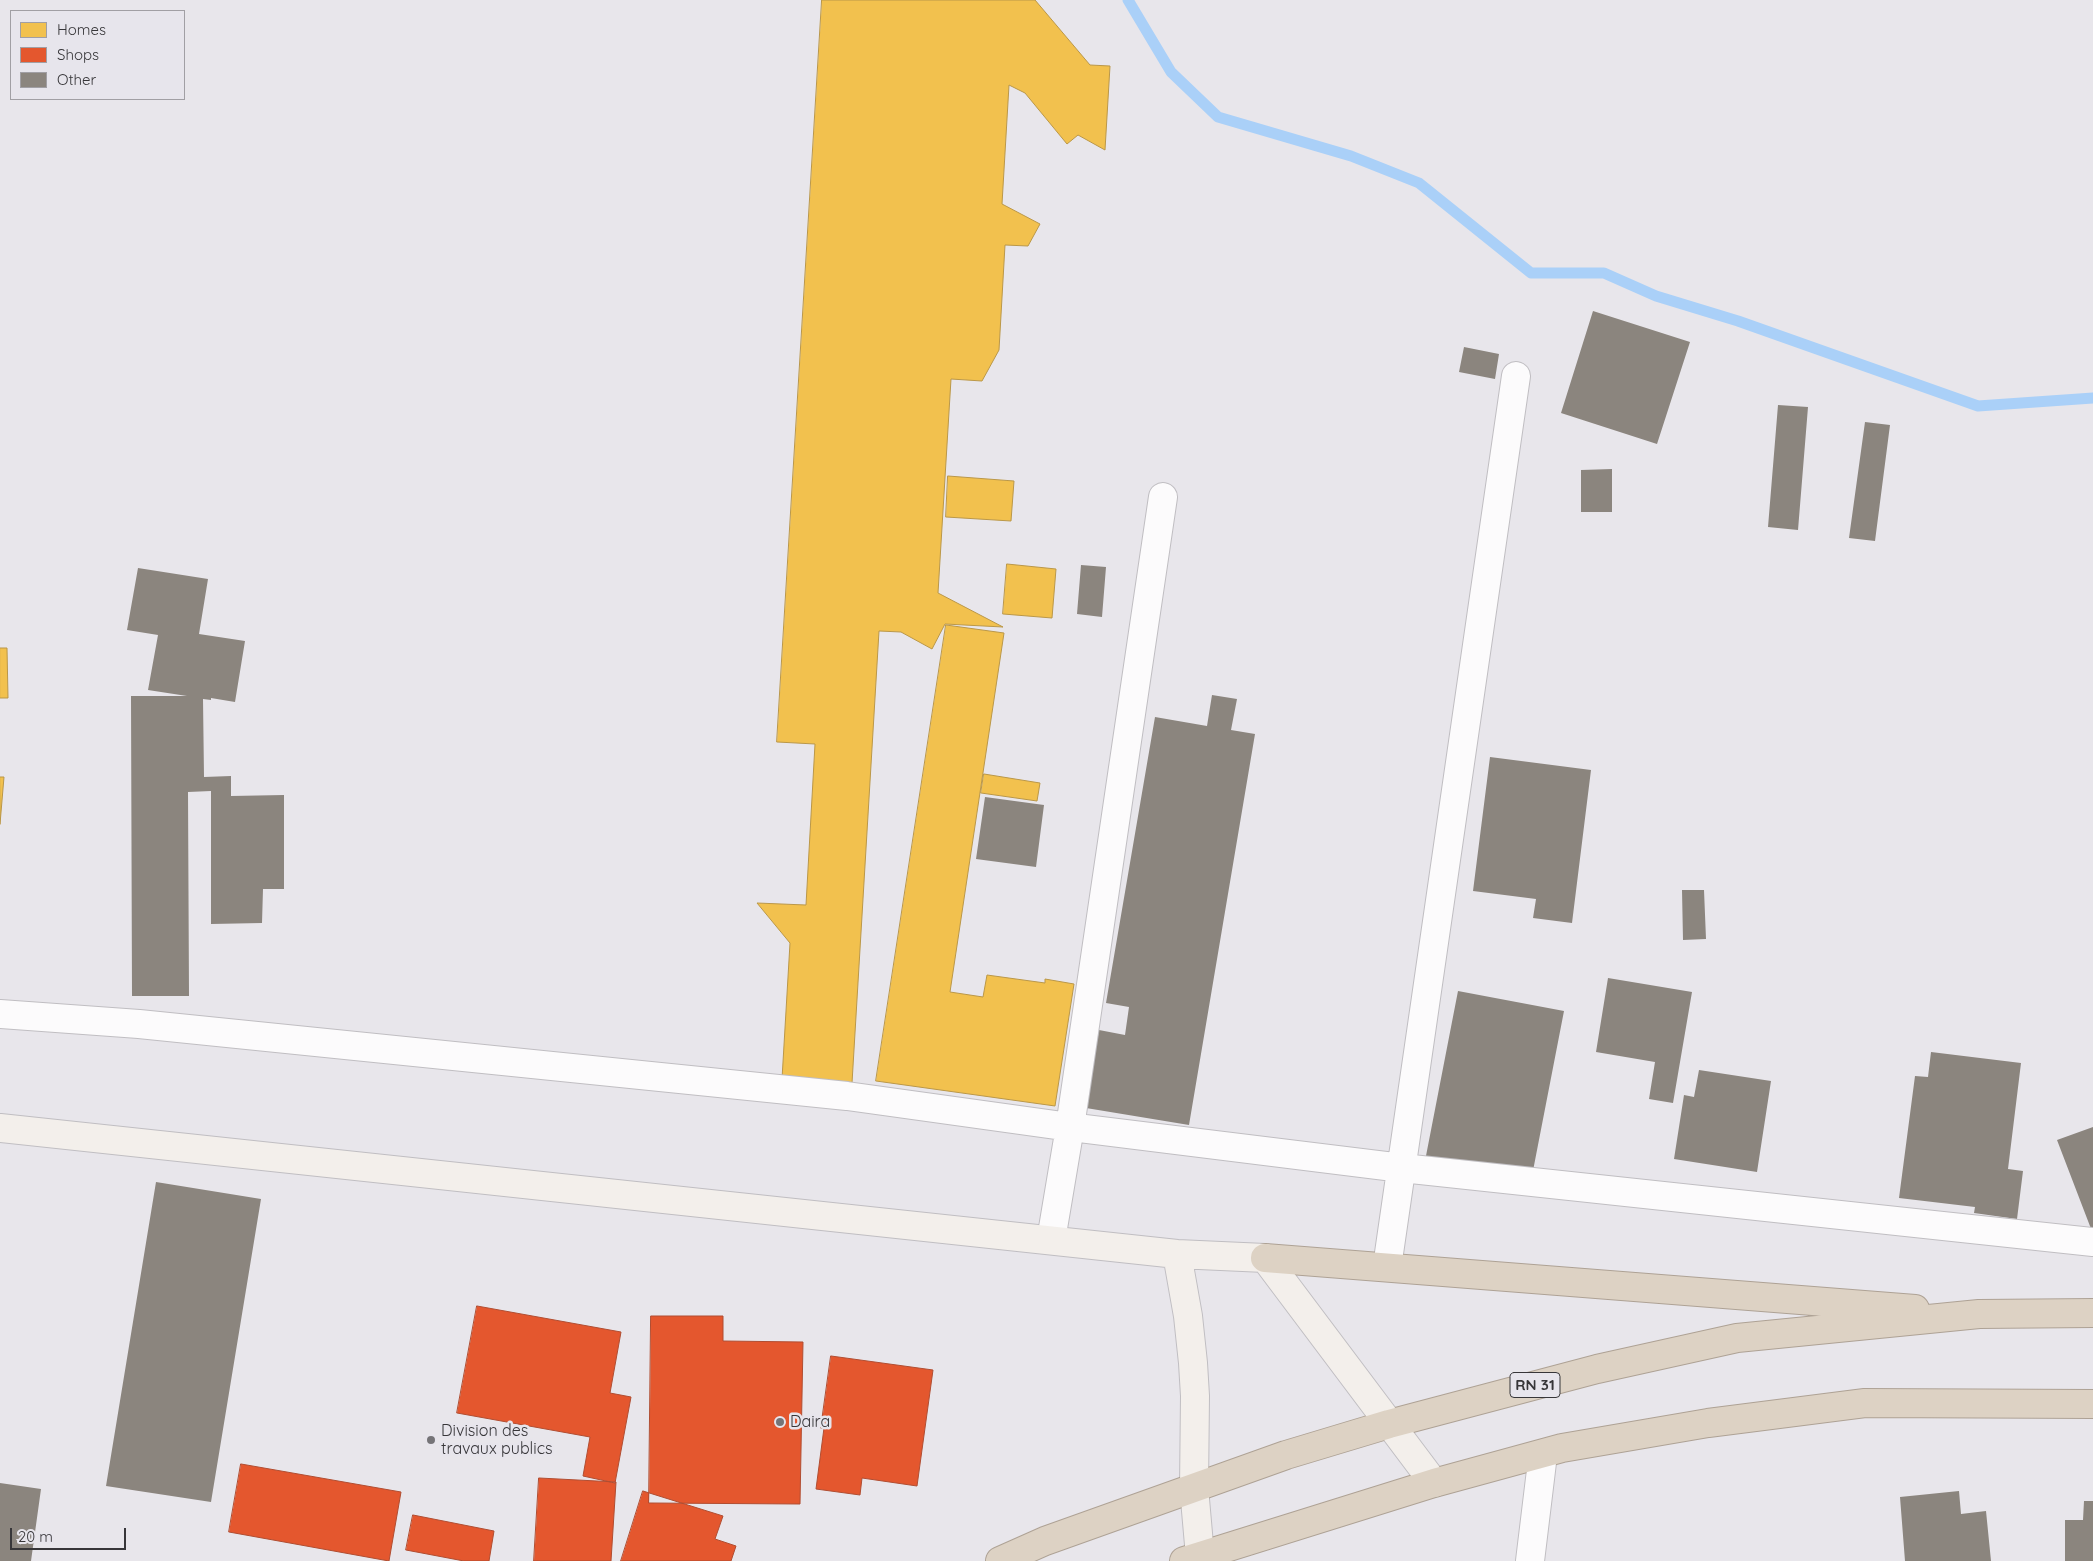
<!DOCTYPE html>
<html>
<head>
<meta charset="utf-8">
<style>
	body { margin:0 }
	#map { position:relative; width:2093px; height:1561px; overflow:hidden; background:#e8e6eb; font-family:Quicksand,sans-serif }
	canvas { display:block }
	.legend { position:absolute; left:10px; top:10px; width:175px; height:90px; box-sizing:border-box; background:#e7e5ec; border:1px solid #a19fa4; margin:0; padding:6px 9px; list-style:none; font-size:15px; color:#373639 }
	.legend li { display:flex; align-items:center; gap:10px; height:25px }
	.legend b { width:25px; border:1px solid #a19fa4 }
	.scale { position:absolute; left:10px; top:1528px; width:116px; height:22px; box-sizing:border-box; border:2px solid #373639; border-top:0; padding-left:6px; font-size:15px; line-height:18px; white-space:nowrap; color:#373639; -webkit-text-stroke:4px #e7e5ec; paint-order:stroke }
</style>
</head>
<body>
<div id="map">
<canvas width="2093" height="1561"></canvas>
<ul class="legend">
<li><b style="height:14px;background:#f2c14e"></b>Homes</li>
<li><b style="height:14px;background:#e4572e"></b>Shops</li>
<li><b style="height:14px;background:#8b857e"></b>Other</li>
</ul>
<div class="scale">20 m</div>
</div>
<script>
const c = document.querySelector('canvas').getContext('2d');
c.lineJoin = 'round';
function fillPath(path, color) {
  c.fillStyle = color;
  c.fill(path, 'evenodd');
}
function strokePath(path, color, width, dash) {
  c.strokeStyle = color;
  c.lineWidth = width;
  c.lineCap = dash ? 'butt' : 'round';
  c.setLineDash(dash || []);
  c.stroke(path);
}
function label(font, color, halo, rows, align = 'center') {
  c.font = font + ' Quicksand,sans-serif';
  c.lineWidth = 5;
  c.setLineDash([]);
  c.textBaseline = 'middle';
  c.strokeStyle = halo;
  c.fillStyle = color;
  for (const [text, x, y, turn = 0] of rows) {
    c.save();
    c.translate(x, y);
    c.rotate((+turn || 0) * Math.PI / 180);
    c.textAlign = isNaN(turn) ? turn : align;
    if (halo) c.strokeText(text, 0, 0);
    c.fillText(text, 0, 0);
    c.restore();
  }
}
const homes = new Path2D(`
	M822 0H1035L1090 65 1110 66 1105 150 1078 135 1067 144 1025 93 1009 85 1002 204 1040 224 1028 246 1005 245 999 350 982 381 951 379 938 593 1003 627 945 624 932 649 901 632 879 631 852 1083 782 1079 790 943 757 903 806 905 815 744 777 742Z
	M948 476 1014 481 1011 521 946 517Z
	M1007 564 1056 569 1052 618 1003 614Z
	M946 625 1004 633 950 992 983 997 987 975 1045 983V979L1074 984 1055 1106 876 1081Z
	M0 648H7L8 698H0Z
	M984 774 1040 783 1037 801 981 793Z
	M0 777H4L0 824Z`);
fillPath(homes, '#f2c14e');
strokePath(homes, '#ba9748', 1);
const shops = new Path2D(`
	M477 1306 621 1332 610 1393 631 1397 615 1483 583 1476 590 1437 457 1413Z
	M651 1316H723V1341L803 1342 800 1504 649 1503Z
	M831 1356 933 1370 917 1486 862 1478 860 1495 816 1489 824 1428H821Z
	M241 1464 401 1492 389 1561 229 1532Z
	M539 1478 616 1482 611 1561H534Z
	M643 1491 723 1516 715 1539 736 1546 731 1561H621Z
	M413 1515 494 1531 489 1561H464L406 1550Z`);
fillPath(shops, '#e4572e');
strokePath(shops, '#b04d31', 1);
strokePath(new Path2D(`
	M1128 0 1171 72 1218 117 1351 156 1419 183 1531 273H1604L1656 296 1738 321 1978 406 2093 398`), '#aad0f8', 11);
fillPath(new Path2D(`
	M1593 311 1690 342 1657 444 1561 413Z
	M1464 347 1499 354 1495 379 1459 372Z
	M1778 405 1808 407 1798 530 1768 527Z
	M1865 422 1890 425 1875 541 1849 538Z
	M1612 469V512H1581V470Z
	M1081 565 1106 567 1102 617 1077 614Z
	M138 568 208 579 199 634 245 641 235 702 211 698V700L203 699 204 777 231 776V796L284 795V889H263L262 923 211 924V791L188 792 189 996H132L131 696H187L148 690 158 635 127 630Z
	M1212 695 1237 699 1231 730 1255 734 1189 1125 1086 1108 1099 1030 1125 1035 1129 1007 1106 1003 1155 717 1207 726Z
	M1490 757 1591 770 1572 923 1533 918 1536 899 1473 891Z
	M985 797 1044 805 1036 867 976 859Z
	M1682 890H1704L1706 939 1683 940Z
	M1608 978 1692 992 1673 1103 1649 1099 1655 1062 1596 1052Z
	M1458 991 1564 1011 1531 1181 1425 1161Z
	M1931 1052 2021 1063 2008 1169 2023 1171 2017 1219 1974 1213 1975 1207 1899 1198 1915 1076 1928 1077Z
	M1699 1070 1771 1081 1757 1172 1674 1159 1684 1095 1694 1097Z
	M2093 1127V1234L2057 1140Z
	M156 1182 261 1199 211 1502 106 1486Z
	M0 1483 41 1489 31 1561H0Z
	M1959 1491 1961 1514 1986 1511 1991 1561H1905L1900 1497Z
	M2084 1501H2093V1561H2065V1520H2083Z`), '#8b857e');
const street = new Path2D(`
	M0 1014 139 1024 847 1096 1070 1127 1402 1168 2093 1242
	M1051 1240 1070 1127 1163 497
	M1387 1267 1516 376
	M1530 1561 1543 1454`);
const secondary = new Path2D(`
	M0 1128 1177 1254 1265 1258 1434 1483
	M1177 1254 1188 1316 1193 1363 1195 1396 1194 1488 1200 1556`);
const highway = new Path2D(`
	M1265 1258 1915 1309
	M1000 1561 1045 1541 1286 1455 1389 1424 1597 1369 1737 1338 1979 1314 2093 1313
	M1184 1561 1434 1483 1562 1448 1708 1423 1865 1403 2093 1404`);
strokePath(street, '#c0bec2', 30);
strokePath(secondary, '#c0bec2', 30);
strokePath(highway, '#aea295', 30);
strokePath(street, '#fcfbfc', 28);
strokePath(secondary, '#f3efeb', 28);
strokePath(highway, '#ddd2c4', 28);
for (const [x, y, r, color] of [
	[780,1422,5,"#757477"],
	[431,1440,5,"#757477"]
]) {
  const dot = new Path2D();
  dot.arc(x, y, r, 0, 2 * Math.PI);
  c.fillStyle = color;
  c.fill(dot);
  strokePath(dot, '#e7e5ec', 2);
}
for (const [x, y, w] of [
	[1535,1385,50]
]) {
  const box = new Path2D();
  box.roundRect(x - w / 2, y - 12.5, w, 25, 4);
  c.fillStyle = '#e7e5ec';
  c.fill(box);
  strokePath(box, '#373639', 1);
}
label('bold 15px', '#373639', null, [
	["RN 31",1535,1385]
]);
label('16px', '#373639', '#e7e5ec', [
	["Daira",790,1422],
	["Division des",441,1431],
	["travaux publics",441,1449]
], 'left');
</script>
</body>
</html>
